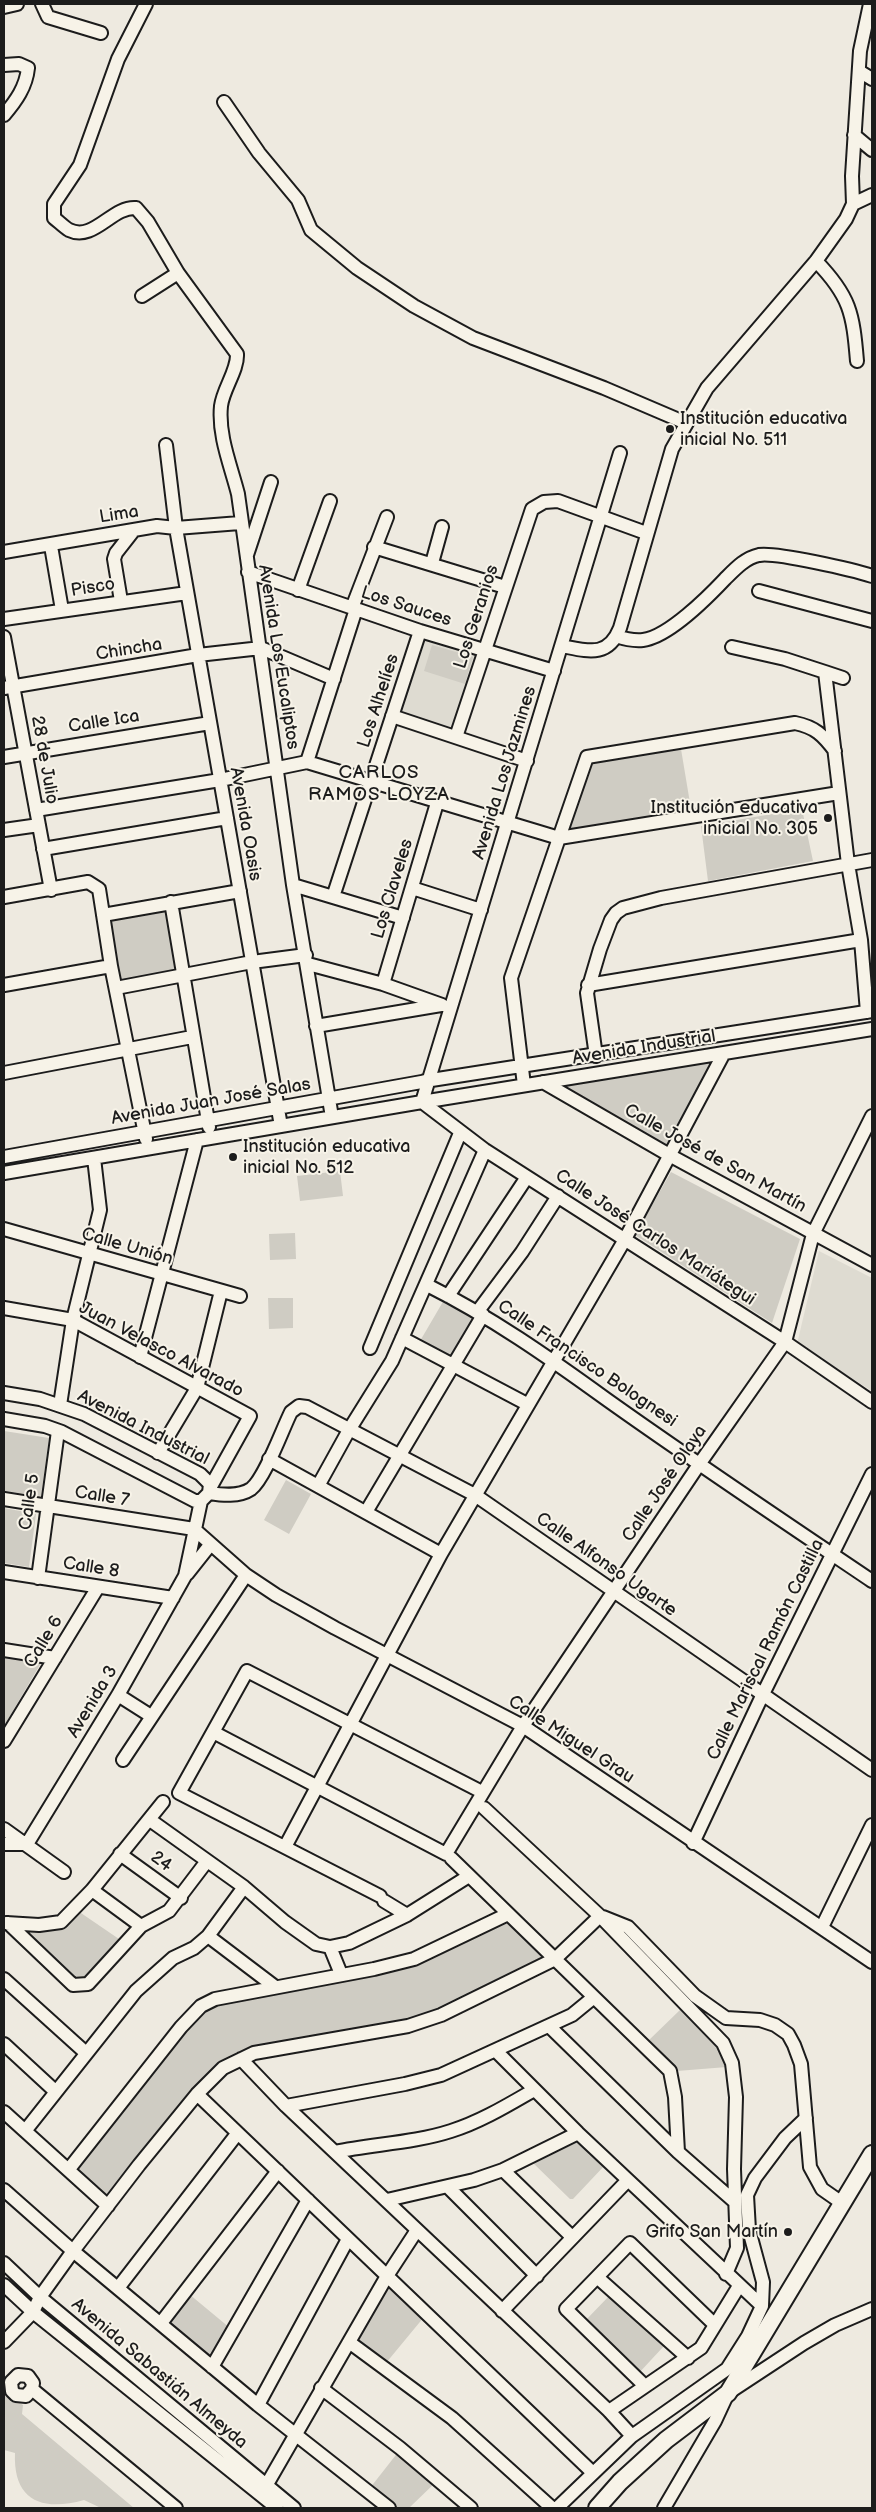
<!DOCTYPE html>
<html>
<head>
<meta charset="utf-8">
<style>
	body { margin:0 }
	#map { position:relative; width:876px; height:2512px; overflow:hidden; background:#eeeae0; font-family:"Balsamiq Sans",sans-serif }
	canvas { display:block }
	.frame { position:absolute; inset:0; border:5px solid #1c1c1c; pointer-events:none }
</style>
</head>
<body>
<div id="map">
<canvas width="876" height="2512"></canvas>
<div class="frame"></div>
</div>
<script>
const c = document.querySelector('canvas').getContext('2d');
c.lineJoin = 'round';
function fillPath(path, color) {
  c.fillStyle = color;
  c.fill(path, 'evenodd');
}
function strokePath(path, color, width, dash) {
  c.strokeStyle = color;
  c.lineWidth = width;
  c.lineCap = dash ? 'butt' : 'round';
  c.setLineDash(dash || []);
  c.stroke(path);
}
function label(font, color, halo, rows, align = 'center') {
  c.font = font + ' "Balsamiq Sans",sans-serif';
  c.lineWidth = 4;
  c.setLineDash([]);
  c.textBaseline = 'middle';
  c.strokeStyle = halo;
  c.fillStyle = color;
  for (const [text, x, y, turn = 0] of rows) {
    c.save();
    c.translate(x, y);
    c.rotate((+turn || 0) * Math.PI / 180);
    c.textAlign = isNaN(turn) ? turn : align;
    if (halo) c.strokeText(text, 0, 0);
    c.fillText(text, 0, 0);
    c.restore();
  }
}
fillPath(new Path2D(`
	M424 636 481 653 454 732 400 714Z
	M819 1251 872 1278V1391L797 1344Z`), '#dedbd1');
fillPath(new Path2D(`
	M432 645 473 657 465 684 424 671Z
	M681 749 691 809 568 831 590 764Z
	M802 809 813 861 708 881 701 826Z
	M166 908 177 975 121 984 110 917Z
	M717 1060 669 1148 564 1086Z
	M340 1171 343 1196 300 1201 297 1176Z
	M671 1172 800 1239 772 1323 635 1235Z
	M295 1233 296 1259 270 1260 269 1234Z
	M268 1298H293V1328L269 1329Z
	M444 1300 478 1317 453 1359 420 1341Z
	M4 1431 49 1438 41 1496 4 1491Z
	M286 1480 311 1494 289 1534 264 1520Z
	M4 1508 36 1514 29 1567 4 1563Z
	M4 1657 41 1663 4 1726Z
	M78 1911 119 1939 83 1981 79 1982 22 1932 27 1927Z
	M506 1919 544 1954V1958L428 2015 231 2058 108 2198 77 2173V2167L191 2023 205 2010 224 2000 353 1976Z
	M681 2009 720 2050 727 2067 677 2071 648 2041Z
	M575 2138 606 2164 573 2199H570L531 2161Z
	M391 2286 424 2317 386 2363 357 2341 385 2287Z
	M189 2294 230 2328 211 2359 167 2326 168 2321Z
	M610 2295 664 2346 638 2374 584 2322Z
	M4 2386 9 2396 23 2405 22 2414 134 2508H101L84 2500C41 2512 13 2500 15 2453L4 2450Z
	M399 2451 437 2481 409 2508H395L370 2488Z`), '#cfccc3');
const minor = new Path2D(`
	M42 4 48 17 101 33
	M146 4 118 59 80 165 54 204V218C58 221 64 227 69 230 94 242 112 206 136 208L148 222 178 273 237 354C238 370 223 389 221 406 218 436 231 466 238 494L293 885 332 1117
	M4 7 17 4
	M4 65 19 64 28 68C26 87 16 101 4 115
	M859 71 872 79
	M224 102 259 153 298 200 311 230 357 268 414 306 473 338 604 388 686 423
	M854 135 872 150
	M853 204 872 195
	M816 261C850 296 853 313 857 361
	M142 296 178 273
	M166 445 176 528 281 1126
	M51 546 62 610
	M374 547 505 587
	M4 552 157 526 176 528 240 523
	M247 555 271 482
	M432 563 442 527
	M248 572 420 631 554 671
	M298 590 330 501
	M759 591 872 621
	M121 601 114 559 116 553 134 530
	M352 608 387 517
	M4 619 187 593
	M616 636C625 639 633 641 643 640 668 637 708 597 725 579 735 569 745 558 759 555 776 552 854 570 872 576
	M4 637 51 890
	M562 646C588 651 608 658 620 628L672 449 707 388 816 261 846 219 853 204 852 176 860 51 870 4
	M732 647 785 659 825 672 848 864 861 940 867 1012
	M825 672 843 678
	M4 688 198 655 261 648 334 679
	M392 716 527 761
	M456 737 532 509 544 502 558 501 646 533
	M4 757 210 723
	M307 762 356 609
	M36 810 220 780 307 762 559 838 587 757 795 723C815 727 823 735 835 751
	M4 830 39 825
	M43 849 227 818
	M293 885 403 918
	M412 888 481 910
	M4 897 88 882 99 889 111 966 146 1139
	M333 897 420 631
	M171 902 209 1127
	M103 915 240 891
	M308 964 383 984 442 1005
	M383 984 437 803
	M4 985 111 966
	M588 985 861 940
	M116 988 252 962 306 955
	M316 1026 441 1005
	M596 1056 587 993 600 949 611 920 616 913 623 908 661 898 872 860
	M4 1073 192 1037
	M425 1081 872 1011
	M543 1082 671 1156 872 1265
	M524 1085 511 978 559 838 839 793
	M422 1102 620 453
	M422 1102 485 1150 785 1342 872 1402
	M4 1157 427 1081
	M4 1173 422 1102 872 1029
	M4 1229 240 1296
	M427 1285C491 1317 548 1357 606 1399 693 1461 783 1521 872 1581
	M448 1296 527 1177
	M4 1308 73 1320 250 1416 210 1488
	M478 1311 522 1252 558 1196
	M402 1338 527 1404
	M370 1348 460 1133
	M140 1357 197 1140
	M4 1393 40 1399 84 1414 200 1474 210 1484 209 1493 201 1501H195L62 1432 45 1426 4 1419
	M60 1405 73 1320 100 1210 94 1158
	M158 1453 197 1388 221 1291
	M269 1459 441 1554
	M318 1486 349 1430 392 1361 485 1150
	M209 1493C222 1495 239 1497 251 1489 265 1478 282 1430 291 1412L299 1406 307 1407 475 1495 872 1770
	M4 1499 194 1529
	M366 1512 483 1315
	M194 1529 246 1575 276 1595 335 1628 523 1726 872 1962
	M4 1572 173 1598
	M187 1574 210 1545
	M38 1578 58 1431
	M4 1650 55 1658
	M118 1695 151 1716
	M213 1732 446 1854 523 1726 700 1463 785 1342 813 1234 872 1116
	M4 1741 98 1587
	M123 1760 246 1575
	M484 1808 600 1916 723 2043 732 2063 736 2097 734 2169 737 2248 726 2274
	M150 1820 244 1887 285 1922 316 1944 330 1947 349 1943 407 1915 469 1876
	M4 1829 64 1872
	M693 1843 762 1696 872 1474
	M4 1844H27L118 1695 185 1576 201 1501
	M285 1847 441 1554 624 1241 724 1053
	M120 1854 181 1898
	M451 1858 670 2071 675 2097 678 2152
	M92 1890 141 1926
	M380 1896 179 1793 247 1671 482 1792
	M384 1901 407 1915
	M603 1917 628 1927 695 1996 726 2018 760 2020 775 2025 788 2034 794 2045 801 2064 810 2167 822 2189 842 2203
	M6 1923 39 1925 61 1922 92 1890 163 1802
	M8 1923 73 1985 88 1984 141 1926 169 1911 207 1861
	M822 1927 872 1825
	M208 1936 274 1986
	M330 1947 341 1974
	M4 1979 86 2053
	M549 2026 678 2152 735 2202
	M4 2044 55 2091
	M496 2051 578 2133 762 2306
	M241 2059 286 2106 609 2411 632 2436
	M197 2094 592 2472
	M286 2106 405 2084 441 2075 572 2015 594 1997
	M4 2112 108 2206
	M25 2131 136 1991 173 1958 194 1948 208 1936 244 1887
	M335 2152C373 2144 414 2143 451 2131 480 2122 508 2105 534 2090
	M69 2169 181 2027 201 2006 215 1999 374 1969 414 1959 508 1914
	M503 2170 572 2237
	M448 2187 537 2276
	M4 2190 73 2251 258 2405 389 2508
	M387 2200 474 2180 503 2170 578 2133
	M4 2263 40 2297 294 2508
	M597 2277 688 2358
	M4 2285 33 2312 277 2508
	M118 2288 237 2134
	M502 2311 628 2180
	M161 2323 278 2171
	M4 2342 33 2312 40 2297 73 2251 139 2165 197 2094 223 2068 254 2053 408 2026 441 2015 555 1959 600 1916
	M349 2342 452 2418 552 2508
	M212 2367 308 2200
	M645 2386 566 2309 630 2243 715 2325
	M321 2388 400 2448 471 2508
	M32 2389 26 2396 16 2395 12 2391 11 2382 18 2375 28 2376 33 2383 32 2389 176 2508
	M258 2405 348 2239
	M609 2411 701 2348 739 2286
	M266 2486 387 2276 417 2230
	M557 2508 632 2436 727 2369 748 2336 762 2306 763 2282 749 2230 747 2195 755 2178 785 2138 806 2118
	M664 2508 715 2421 728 2393 804 2343 835 2325 872 2309`);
const major = new Path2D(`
	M597 2508 620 2482 666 2440 728 2393 872 2154`);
strokePath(minor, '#1c1c1c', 16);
strokePath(major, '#1c1c1c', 20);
strokePath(minor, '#f7f3e8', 12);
strokePath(major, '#f7f3e8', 16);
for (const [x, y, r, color] of [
	[670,429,5,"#1c1c1c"],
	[828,818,5,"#1c1c1c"],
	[233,1157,5,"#1c1c1c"],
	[788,2232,5,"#1c1c1c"]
]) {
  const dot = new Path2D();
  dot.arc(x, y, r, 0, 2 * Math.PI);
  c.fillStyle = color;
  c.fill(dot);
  strokePath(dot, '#f7f3e8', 2);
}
label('18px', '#1c1c1c', '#f7f3e8', [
	["Institución educativa",680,419],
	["inicial No. 511",680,440],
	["Institución educativa",818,808,"right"],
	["inicial No. 305",818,829,"right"],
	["Institución educativa",243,1147],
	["inicial No. 512",243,1168],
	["Grifo San Martín",778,2232,"right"]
], 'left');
label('18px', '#1c1c1c', '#f7f3e8', [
	["Lima",119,515,-9],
	["Pisco",93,588,-9],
	["Los Sauces",406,607,18],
	["Los Geranios",477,617,-72],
	["Chincha",129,650,-9],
	["Avenida Los Eucaliptos",278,657,81],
	["Los Alhelíes",379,701,-72],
	["Calle Ica",104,722,-9],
	["28 de Julio",44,760,80],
	["Avenida Los Jazmines",505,773,-73],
	["Avenida Oasis",245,824,80],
	["Los Claveles",393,889,-73],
	["Avenida Industrial",644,1048,-9],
	["Avenida Juan José Salas",211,1102,-10],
	["Calle José de San Martín",715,1159,29],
	["Calle José Carlos Mariátegui",655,1238,33],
	["Calle Unión",127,1247,16],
	["Juan Velasco Alvarado",161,1350,28],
	["Calle Francisco Bolognesi",587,1364,34],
	["Avenida Industrial",143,1428,27],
	["Calle José Olaya",665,1484,-56],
	["Calle 7",102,1497,9],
	["Calle 5",30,1502,-82],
	["Calle Alfonso Ugarte",606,1565,35],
	["Calle 8",91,1568,9],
	["Calle 6",44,1642,-59],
	["Calle Mariscal Ramón Castilla",766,1650,-64],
	["Avenida 3",93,1702,-59],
	["Calle Miguel Grau",571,1740,33],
	["24",161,1862,36],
	["Avenida Sabastián Almeyda",159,2374,40]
]);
c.letterSpacing = '1px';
label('19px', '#1c1c1c', '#f7f3e8', [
	["CARLOS",379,773],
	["RAMOS LOYZA",379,795]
]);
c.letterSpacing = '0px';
</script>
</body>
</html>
